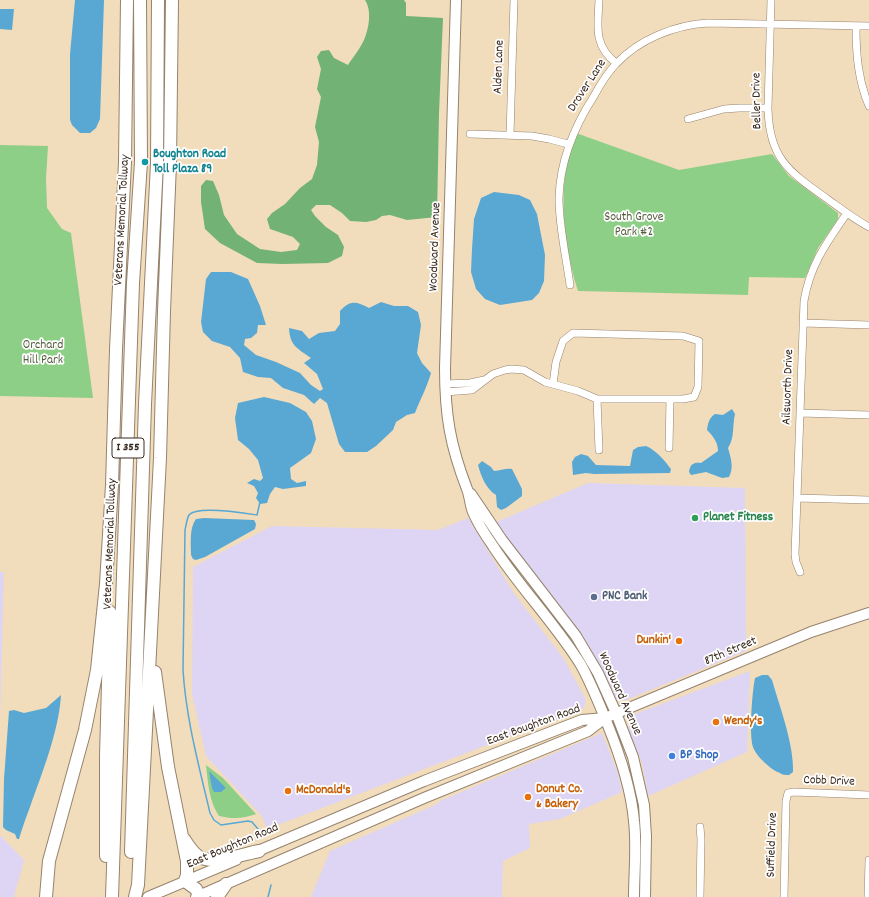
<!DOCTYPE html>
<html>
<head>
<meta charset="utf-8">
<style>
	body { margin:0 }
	canvas { display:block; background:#f1dcbc }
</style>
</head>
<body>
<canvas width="869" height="897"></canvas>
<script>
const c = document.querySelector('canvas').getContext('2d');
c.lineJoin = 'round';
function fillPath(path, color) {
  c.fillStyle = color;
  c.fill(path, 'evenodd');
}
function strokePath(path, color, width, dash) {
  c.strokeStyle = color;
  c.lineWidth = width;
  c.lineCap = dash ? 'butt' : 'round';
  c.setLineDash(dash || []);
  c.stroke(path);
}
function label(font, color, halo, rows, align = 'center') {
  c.font = font + ' Dekko,sans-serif';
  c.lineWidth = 3.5;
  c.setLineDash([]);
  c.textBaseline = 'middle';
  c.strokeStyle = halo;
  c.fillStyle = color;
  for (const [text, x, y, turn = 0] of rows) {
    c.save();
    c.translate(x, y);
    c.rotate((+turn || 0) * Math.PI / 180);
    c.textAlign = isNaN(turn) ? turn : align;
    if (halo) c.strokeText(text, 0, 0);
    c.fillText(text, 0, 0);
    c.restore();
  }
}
fillPath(new Path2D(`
	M588 483 745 488 746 651 626 700H616L612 697 494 523Z
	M468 518 513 592 564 659 586 700 584 708 267 829 262 816 206 756 192 694 193 567 272 526 438 530Z
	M0 572H4L0 720Z
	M750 671 747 752 648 796 642 763 629 730V721L632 717 635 714Z
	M602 733 617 771 622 792 560 819 529 824 530 848 503 861 502 897H311L330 851 435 805 440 801Z
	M0 835 24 860 14 897H0Z`), '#ded5f5');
fillPath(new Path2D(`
	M576 133 679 170 772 154 789 176 838 213V219L818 248 805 278 749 277 748 295 578 291C566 254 558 199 568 160 570 151 573 142 576 133Z
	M0 145 48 146 46 178 47 208 62 229 71 233 93 398 0 396Z
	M206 765 223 778 256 814C243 819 232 819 219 816 209 801 208 783 206 765Z`), '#8ecf87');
fillPath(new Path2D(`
	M365 0H404L406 3V16L443 18 439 113 437 217 407 220 390 215 382 216 376 220 366 222 350 221 342 213 330 205H316L311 210 315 216 326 227 338 235 344 247 342 256 328 263 282 264 257 263 220 243 205 229 201 202V186L206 180 213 181 219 195 224 215 237 234 260 249 281 252 297 250 300 244 293 237 270 229 267 219 272 213 285 204 300 188 312 179 317 165 319 142 315 127 321 97 317 89 321 69 317 57 321 51 329 50 334 58 348 65C353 57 360 49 364 40 369 29 372 10 365 0Z`), '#72b274');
fillPath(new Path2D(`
	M75 0H104L100 119 96 128 90 133H80L72 125 70 120V54Z
	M0 9H14L12 30 0 29Z
	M494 192 519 195 530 200 537 214 545 255 544 281 539 293 532 300 500 305 485 299 476 289 471 272 472 249 474 219 481 198Z
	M211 272H231L248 279 260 306 266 325H258L257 333 251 338 245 339 244 345 256 355 276 362 300 373 311 385 320 391 323 389 317 374 304 363 311 358C297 348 290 346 289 328L302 331 309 339 319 333 335 331 340 324V311C350 300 356 301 369 308L381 302 394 306H408L418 312 421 325 417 353 422 363 431 373C427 387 420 400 415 413L407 415 396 422 393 430 376 446 367 452H345L339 444 327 403 320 398 314 404 304 395 283 388 271 378 258 377 243 372 240 358 230 347 212 341 203 332 201 322 206 279Z
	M264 397 290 403 306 412 312 421 316 439 311 453 290 468 291 479 297 483 306 481V486L283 489 275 487 270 494 267 503 260 504 256 498 258 493 254 486 247 483 254 479 260 481 263 478 258 460 249 449 238 440 235 418 238 403Z
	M732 409 735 414C732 426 735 437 728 448 731 459 734 467 729 477L722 478 706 472 691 475 689 472C690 464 694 462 701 463L718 451C718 442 713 436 707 430 708 423 709 418 715 414L723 415Z
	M646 446C656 450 665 461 671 469L670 473 594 474 586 473 573 475 572 462 575 457 581 454 588 456 596 465 630 466 633 450 638 447Z
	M482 461 491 467 494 471C501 471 505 468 512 469L522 489V496L506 508 501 510 497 507 496 495C486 489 481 476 478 465Z
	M204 518 254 520 256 524 255 529 205 557 196 560 193 559 191 555C191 544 189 528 196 519Z
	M762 675H768L772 680C780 708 794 744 793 772L789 775C786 775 782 775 780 773 771 770 756 756 753 747 749 735 752 692 755 678Z
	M61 695C59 731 42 773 30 807 26 818 22 828 19 839H17L15 834 6 830 3 827 4 779 9 711 14 710 24 713 46 708Z
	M209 771 226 788 221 792H214L212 788Z`), '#59a8d3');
strokePath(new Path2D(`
	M258 829 252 822 248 821 221 825 214 820 210 813C199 766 186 719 183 670L185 530C186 526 187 518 189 515 197 505 244 513 257 515L260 502
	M268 897 271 885`), '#59a8d3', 1.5);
const street = new Path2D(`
	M599 0C598 26 593 45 616 63
	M771 0 768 108C769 158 788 171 826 198 840 208 854 219 869 227
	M856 26C856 54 858 80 869 106
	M688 119 724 109 739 108H768
	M470 134 532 136 549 139 568 144
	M510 135 514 0
	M570 285C566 256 559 227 559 198 560 160 574 127 594 96 600 85 607 73 616 64 639 39 675 25 708 23L869 26
	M803 323 869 325
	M445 384 470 383 484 380
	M445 392 472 390 493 374 505 370 511 369 524 370 545 382 578 391 597 399H683L694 397 698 387 699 341 683 336 573 333 563 341 556 362 553 384
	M597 399 599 450
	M800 413 869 415
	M669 448 670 399
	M797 498 869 500
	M800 572 796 562 795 554 804 301C810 265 827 242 847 213
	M700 897 701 839 700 827
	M784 897 786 801 788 793 794 792 869 795
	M868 897 869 860`);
const secondary = new Path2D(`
	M456 0 445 368C445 415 450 445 467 489 470 496 470 505 473 512 478 524 486 536 493 546 520 588 555 623 581 665 591 683 599 703 607 723 620 755 631 787 634 821 637 847 634 872 634 897
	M471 494 502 540 576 636 598 673 616 713 633 757 644 805 646 836 645 897
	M253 853 424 781 582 720 605 718
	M148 897 236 860
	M196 897 424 798 588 731 605 718 811 632 869 613`);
const highway = new Path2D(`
	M155 672 168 767 187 861V875L185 881 196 889 200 897
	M184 839C188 845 192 852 198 856 211 866 243 854 259 851
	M131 852 145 404 157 163 158 0
	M106 856V756L110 612
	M46 897 49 861 85 730 97 670 106 584 112 485 116 349 125 162 127 0
	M112 897 133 283 141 162 140 0
	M135 897 138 885 160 458 164 311 170 163 172 0
	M217 897 226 884`);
strokePath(street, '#96836d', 8);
strokePath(secondary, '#96836d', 12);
strokePath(highway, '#96836d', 14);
strokePath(street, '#fff', 7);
strokePath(secondary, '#fff', 10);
strokePath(highway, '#fff', 12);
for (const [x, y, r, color] of [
	[145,162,4,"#0f9aa8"],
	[695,518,4,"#2e9e5b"],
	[594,597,4,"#5c6f8a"],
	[679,641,4,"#e8710a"],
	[716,722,4,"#e8710a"],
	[672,756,4,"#3f7fe0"],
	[288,791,4,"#e8710a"],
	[528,797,4,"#e8710a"]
]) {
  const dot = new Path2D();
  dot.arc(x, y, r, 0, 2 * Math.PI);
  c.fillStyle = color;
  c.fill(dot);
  strokePath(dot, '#fff', 1.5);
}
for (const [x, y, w] of [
	[128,448,32]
]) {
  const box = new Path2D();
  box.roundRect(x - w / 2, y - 10, w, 20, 3);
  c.fillStyle = '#fff';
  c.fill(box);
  strokePath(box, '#3b2a1e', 1);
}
label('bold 12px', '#3b2a1e', null, [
	["I 355",128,448]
]);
label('13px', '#3b2a1e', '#fff', [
	["Alden Lane",500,67,-88],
	["Drover Lane",588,86,-57],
	["Beller Drive",758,101,-91],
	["Veterans Memorial Tollway",123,220,-87],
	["Woodward Avenue",436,247,-88],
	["Ailsworth Drive",789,387,-88],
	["Veterans Memorial Tollway",111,544,-88],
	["87th Street",731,652,-23],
	["Woodward Avenue",619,694,66],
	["East Boughton Road",534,726,-20],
	["Cobb Drive",829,782,2],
	["Suffield Drive",773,845,-88],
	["East Boughton Road",233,847,-23]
]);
label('bold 13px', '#0d838f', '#fff', [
	["Boughton Road",153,155],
	["Toll Plaza 89",153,170]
], 'left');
label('13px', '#545c3e', '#fff', [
	["South Grove",634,218],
	["Park #2",634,233],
	["Orchard",43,346],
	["Hill Park",43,361]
]);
label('bold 13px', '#27864d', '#fff', [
	["Planet Fitness",703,518]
], 'left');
label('bold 13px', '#4e5e75', '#fff', [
	["PNC Bank",602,597]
], 'left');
label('bold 13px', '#c56008', '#fff', [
	["Dunkin'",671,641,"right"],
	["Wendy's",724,722],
	["Donut Co.",536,790],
	["& Bakery",536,805],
	["McDonald's",296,791]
], 'left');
label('bold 13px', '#366cbe', '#fff', [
	["BP Shop",680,756]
], 'left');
</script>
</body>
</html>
